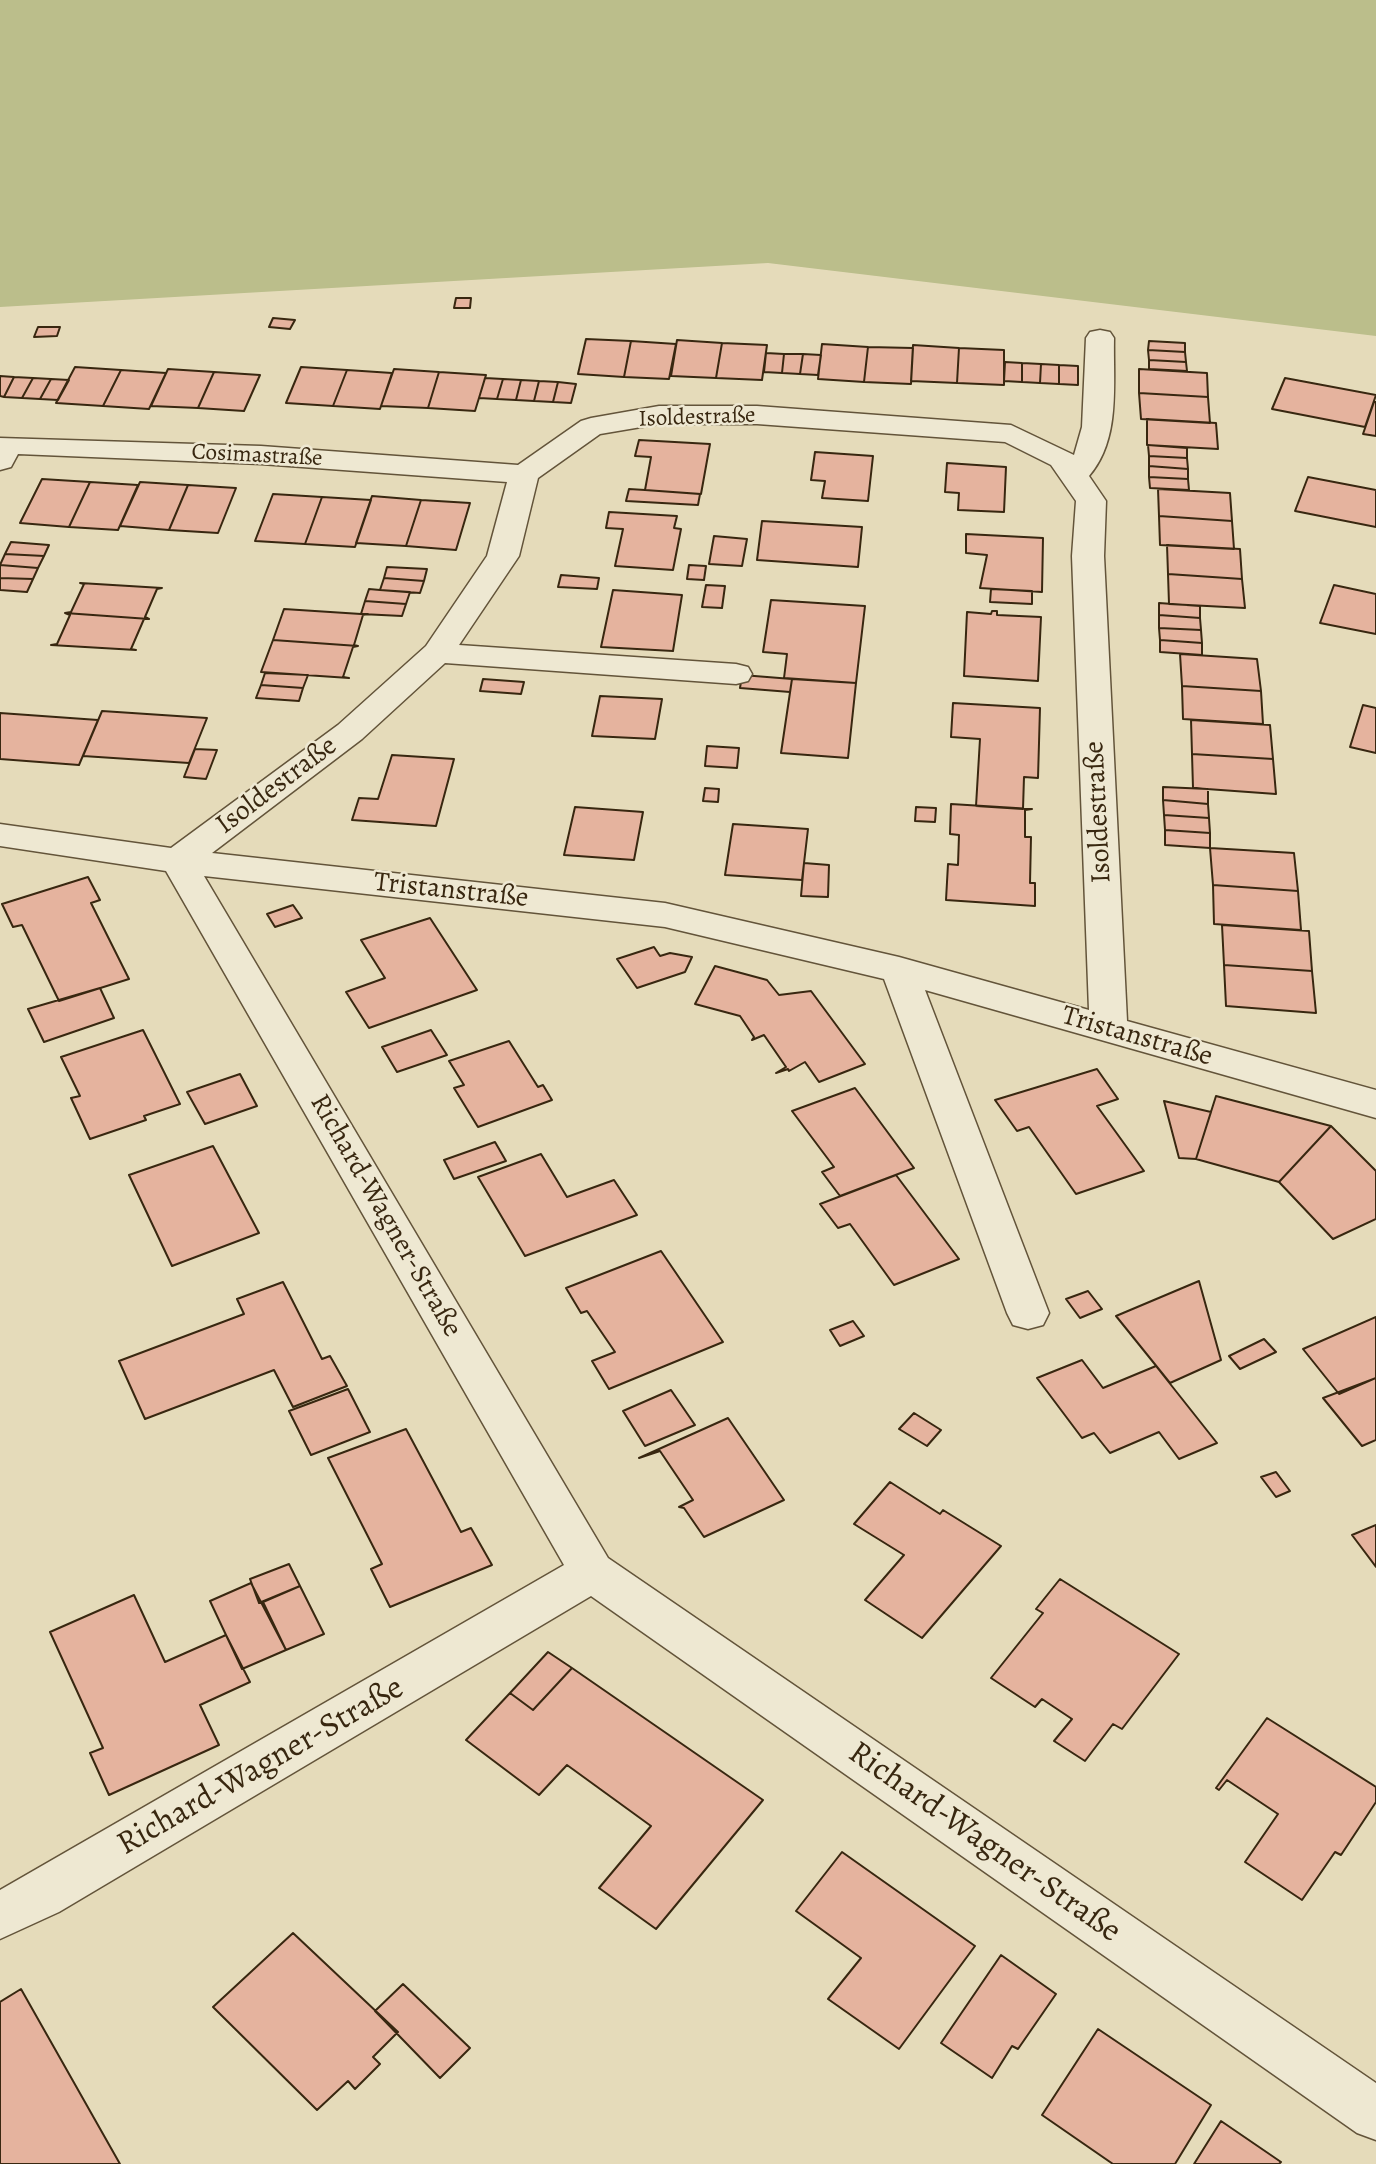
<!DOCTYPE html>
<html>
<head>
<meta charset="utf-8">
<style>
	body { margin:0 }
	canvas { display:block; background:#e5dbba }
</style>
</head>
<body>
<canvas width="1376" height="2164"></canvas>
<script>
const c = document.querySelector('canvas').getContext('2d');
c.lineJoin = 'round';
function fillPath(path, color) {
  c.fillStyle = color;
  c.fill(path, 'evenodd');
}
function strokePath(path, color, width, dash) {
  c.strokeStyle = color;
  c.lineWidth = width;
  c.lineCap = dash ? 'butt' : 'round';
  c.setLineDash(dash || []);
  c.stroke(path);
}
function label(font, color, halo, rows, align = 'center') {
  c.font = font + ' Alegreya,serif';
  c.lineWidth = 5;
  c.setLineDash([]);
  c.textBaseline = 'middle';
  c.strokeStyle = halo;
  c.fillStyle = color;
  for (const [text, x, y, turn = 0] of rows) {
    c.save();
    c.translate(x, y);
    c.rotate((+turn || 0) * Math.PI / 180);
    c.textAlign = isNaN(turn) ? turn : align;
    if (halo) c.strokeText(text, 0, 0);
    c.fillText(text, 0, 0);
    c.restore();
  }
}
fillPath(new Path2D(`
	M0 0H1376V336L768 263 0 307Z`), '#bbbe8b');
const building = new Path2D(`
	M456 298H471L470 308H454Z
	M273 318 295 320 290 329 269 327Z
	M38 327H60L57 336 34 337Z
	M586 339 631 341 624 377 578 374Z
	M677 340 722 343 716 378 671 376Z
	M631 341 676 344 669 379 624 377Z
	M1149 341 1185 343V352L1148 350Z
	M722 343 767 345 762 380 716 378Z
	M822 344 868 347 864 382 818 379Z
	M913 345 959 348 957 383 911 381Z
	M868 347 913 348 911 384 864 382Z
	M959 348 1004 350V385L957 383Z
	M1148 350 1185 352 1186 362 1149 360Z
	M766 353 784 354 782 373 764 372Z
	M784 354H803L800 374 782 373Z
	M803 354 821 355 818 375 800 374Z
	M1149 360 1186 362 1187 371 1149 369Z
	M1005 362 1022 363V382L1004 381Z
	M1022 363 1041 364 1040 383 1022 382Z
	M1041 364 1059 365V384L1040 383Z
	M1059 365 1078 366V385L1059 384Z
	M75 367 121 370 103 406 56 403Z
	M301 367 347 370 333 406 286 403Z
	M168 369 214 372 198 408 151 406Z
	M394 369 439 372 428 408 381 406Z
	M1139 369 1207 373 1208 397 1139 393Z
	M121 370 166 373 149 409 103 406Z
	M347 370 392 373 380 409 333 406Z
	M214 372 260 375 244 411 198 408Z
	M439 372 486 375 475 411 428 408Z
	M0 376 14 377 4 397 0 396Z
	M14 377 33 378 22 398 4 397Z
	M33 378 51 379 40 399 22 398Z
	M485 378 503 379 497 399 479 398Z
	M1285 378 1376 395 1365 427 1272 409Z
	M51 379 69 380 58 400 40 399Z
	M503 379 521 380 516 400 497 399Z
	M521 380 539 381 534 401 516 400Z
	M539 381 558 382 553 402 534 401Z
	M558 382 576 384 571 403 553 402Z
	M1139 393 1208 397 1210 423 1141 419Z
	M1374 402H1376V436L1363 434Z
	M1147 419 1216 423 1218 449 1147 445Z
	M639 440 710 444 701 494 645 490 651 457 635 456Z
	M1148 445 1187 448V458L1149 456Z
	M815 452 873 456 868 501 822 498 825 481 811 480Z
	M1149 456 1187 458 1188 469 1149 466Z
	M947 463 1006 467 1004 512 958 510 959 493 945 492Z
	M1149 466 1188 469V479L1149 477Z
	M1149 477 1188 479 1189 490 1150 488Z
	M1308 477 1376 490V527L1295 511Z
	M42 479 90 482 69 527 20 523Z
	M90 482 138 485 118 530 69 527Z
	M140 482 188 485 169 530 120 526Z
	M188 485 236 488 218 533 169 530Z
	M629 489 645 490 700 494 698 505 626 501Z
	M1158 489 1230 493 1232 521 1159 516Z
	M273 494 322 497 305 544 255 541Z
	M372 496 421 500 406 546 356 543Z
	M322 497 371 500 355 547 305 544Z
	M421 500 470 503 456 550 406 546Z
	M609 512 677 516 674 528 681 529 673 570 615 566 623 529 606 528Z
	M1159 516 1232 521 1234 549 1160 545Z
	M762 521 862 527 858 567 757 560Z
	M966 534 1043 538 1042 592 980 588 987 555 966 553Z
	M714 536 747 539 742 566 709 564Z
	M11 542 49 545 44 556 5 554Z
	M1167 545 1240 549 1242 579 1168 574Z
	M5 554 44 556 38 568 0 565Z
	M0 565 38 568 33 579 0 578Z
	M689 565 706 566 704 580 687 579Z
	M387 567 427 569 424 581 384 578Z
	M1168 574 1242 579 1245 608 1169 604Z
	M561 575 599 578 597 589 558 587Z
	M0 578 33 579 27 592 0 590Z
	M384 578 424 581 420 593 380 590Z
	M80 583 162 588 157 589 145 617 149 619 65 613 71 612 84 584Z
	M706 585 725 586 722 608 702 607Z
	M1334 585 1376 594V634L1320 623Z
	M369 589 380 590 410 592 406 604 365 601Z
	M991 589 1032 591V604L990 602Z
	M613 590 682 595 673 651 601 647Z
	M771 600 865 606 856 683 784 678 787 654 763 652Z
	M365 601 406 604 402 616 361 614Z
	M1159 603 1200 606V618L1159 615Z
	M284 609 361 614H368L363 615 354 645 358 646 273 640Z
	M992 611H997V615L1041 617 1038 681 964 676 967 612 991 614Z
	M65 613 149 619H144L131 649 136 650 51 645 57 644 70 615Z
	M1159 615 1200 618 1201 630 1159 628Z
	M1159 628 1201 630 1202 643 1160 640Z
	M273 640 358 646 353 647 343 677 349 678 261 672Z
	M1160 640 1202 643V655L1160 652Z
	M1180 654 1257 659 1261 691 1182 686Z
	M265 673 308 675 303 688 261 685Z
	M742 675 792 679 790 692 740 688Z
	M483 679 524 682 521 694 480 691Z
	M792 679 856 683 848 758 781 753Z
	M261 685 303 688 299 701 256 698Z
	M1182 686 1261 691 1263 724 1183 719Z
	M600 696 662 699 655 739 592 736Z
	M953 703 1040 708 1038 778 1024 777 1023 809 976 806 980 739 951 737Z
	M1363 705 1376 708V753L1350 747Z
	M102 711 207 718 189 763 83 756Z
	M0 713 98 720 79 765 0 759Z
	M1191 720 1270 725 1273 759 1192 754Z
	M707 746 739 748 737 768 705 766Z
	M195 749 217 750 206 779 184 777Z
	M1192 754 1273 759 1276 794 1193 788Z
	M392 755 454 759 436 826 352 820 359 798 378 799Z
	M1163 787 1208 789V804L1163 800Z
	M705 788 719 789 718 802 703 801Z
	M1163 800 1208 804 1209 818 1164 815Z
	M951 804 1032 809 1025 810V837H1031L1030 883H1035V906L946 900 948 864 958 865 959 835 950 834Z
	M575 807 643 812 634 860 564 855Z
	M916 807 936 808 935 822 915 821Z
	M1164 815 1209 818 1210 833 1165 830Z
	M733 824 808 829 802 880 725 875Z
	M1165 830 1210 833V848L1165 845Z
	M1210 848 1294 853 1298 891 1213 885Z
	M804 863 829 865 828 897 801 896Z
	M88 877 100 900 91 903 129 979 59 1001 22 925 13 927 2 904Z
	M1213 885 1298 891 1301 930 1214 924Z
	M293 905 302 918 275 927 267 914Z
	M430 918 477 990 369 1028 346 992 385 978 361 940Z
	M1222 925 1309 931 1312 971 1224 965Z
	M654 947 660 956 670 953 692 957 685 972 637 988 617 959Z
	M1224 965 1312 971 1316 1013 1226 1006Z
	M715 966 767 980 779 995 811 991 865 1064 819 1082 805 1062 789 1071 788 1069 776 1073 786 1067 764 1035 752 1040 754 1037 740 1016 695 1004Z
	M100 988 114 1018 44 1042 28 1009Z
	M143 1030 180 1104 144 1116 146 1120 90 1139 71 1098 80 1096 61 1057Z
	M431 1030 447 1055 397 1072 382 1047Z
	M509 1041 538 1087 543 1085 552 1100 478 1127 454 1088 464 1085 449 1061Z
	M1097 1069 1118 1099 1097 1106 1144 1171 1076 1194 1029 1127 1017 1131 995 1100Z
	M240 1074 257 1106 205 1124 187 1092Z
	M855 1088 914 1168 840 1196 822 1172 834 1167 792 1111Z
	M1216 1096 1331 1126 1279 1182 1196 1159Z
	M1164 1101 1211 1112 1196 1159 1179 1158Z
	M1331 1126 1376 1171V1219L1333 1239 1279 1182Z
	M495 1142 506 1161 454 1179 444 1160Z
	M213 1146 259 1233 172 1266 129 1175Z
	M541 1154 567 1197 614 1180 637 1215 525 1256 478 1177Z
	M896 1175 959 1259 894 1285 850 1224 838 1228 820 1204Z
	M661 1251 723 1342 609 1389 592 1361 615 1352 587 1311 581 1313 566 1288Z
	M1199 1281 1221 1360 1170 1383 1116 1316Z
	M283 1282 322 1359 330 1356 347 1386 293 1407 274 1370 145 1419 119 1361 244 1314 237 1299Z
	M1088 1291 1102 1309 1080 1318 1066 1299Z
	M1376 1317V1378L1339 1394 1303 1349Z
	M853 1321 864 1336 840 1346 830 1330Z
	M1264 1339 1276 1352 1240 1369 1229 1356Z
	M1082 1360 1103 1388 1156 1366 1217 1443 1179 1459 1159 1432 1110 1453 1094 1433 1082 1438 1037 1378Z
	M1376 1378V1440L1362 1446 1323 1398Z
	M348 1389 370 1432 311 1455 289 1411Z
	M671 1390 695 1425 645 1446 623 1411Z
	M914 1413 941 1430 927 1446 899 1429Z
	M728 1418 784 1500 704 1537 684 1508 679 1507 693 1500 660 1451 639 1458Z
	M406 1429 461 1532 471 1528 492 1565 390 1607 371 1569 382 1564 328 1458Z
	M1276 1472 1290 1491 1276 1497 1261 1477Z
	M890 1482 940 1514 943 1510 1001 1546 922 1638 865 1600 904 1555 854 1524Z
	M1376 1525V1567L1352 1535Z
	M289 1564 300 1586 259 1603 250 1579Z
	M1060 1579 1179 1654 1122 1729 1113 1724 1085 1761 1054 1741 1072 1719 1042 1699 1035 1707 991 1678 1043 1613 1036 1609Z
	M251 1583 286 1650 242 1669 210 1601Z
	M300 1586 324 1634 286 1650 263 1602Z
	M134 1595 165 1662 226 1635 250 1682 200 1705 219 1745 109 1795 90 1753 103 1748 50 1632Z
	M548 1652 572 1668 533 1710 510 1693Z
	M572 1668 763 1800 656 1929 599 1888 651 1826 567 1765 539 1795 466 1740 510 1693 533 1710Z
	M1267 1718 1376 1787V1802L1341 1855 1335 1852 1302 1900 1245 1862 1278 1814 1227 1780 1219 1790 1216 1788Z
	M842 1852 975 1946 899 2049 828 1999 861 1958 796 1911Z
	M293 1933 398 2032 373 2057 380 2064 355 2089 348 2081 317 2110 213 2007Z
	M1001 1955 1056 1994 1018 2049 1012 2046 992 2078 941 2043Z
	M403 1984 470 2048 440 2078 375 2011Z
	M21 1989 120 2164H0V2002Z
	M1098 2029 1211 2105 1175 2164H1113L1042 2115Z
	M1221 2121 1281 2162 1279 2164H1194Z`);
fillPath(building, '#e5b39e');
strokePath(building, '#382710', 2);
const minor = new Path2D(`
	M1100 330 1110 332 1114 338C1113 384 1121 439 1089 476L1106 501 1104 556 1127 1021 1376 1090V1118L925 990 1049 1313 1043 1325 1028 1329 1013 1325 1007 1313 884 979 665 927 204 876 608 1558 1376 2083V2140L1357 2133 591 1596 59 1912 0 1939V1890L564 1565 166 871 0 846V824L171 848 338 725 426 646 487 556 507 482 261 464 18 454 11 467 0 470V438L261 446 518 465 581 421 591 418 659 406H757L1011 425 1074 455 1082 427 1086 338 1090 332ZM659 424H757L1005 442 1051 465 1076 501 1072 556 1089 1010 899 957 665 903 212 853 362 739 445 663 736 684 748 681 752 674 748 667 736 664 459 645 519 556 538 478 600 434Z`);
strokePath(minor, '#63543a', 3);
fillPath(minor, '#eee8d2');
label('23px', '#382710', '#eee8d2', [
	["Isoldestraße",697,418,-2],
	["Cosimastraße",257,456,3]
]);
label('28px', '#382710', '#eee8d2', [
	["Isoldestraße",277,786,-37],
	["Isoldestraße",1099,812,-93],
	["Tristanstraße",451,891,6],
	["Tristanstraße",1137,1037,16],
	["Richard-Wagner-Straße",385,1216,60]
]);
label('33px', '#382710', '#eee8d2', [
	["Richard-Wagner-Straße",261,1767,-30],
	["Richard-Wagner-Straße",984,1843,35]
]);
</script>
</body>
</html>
